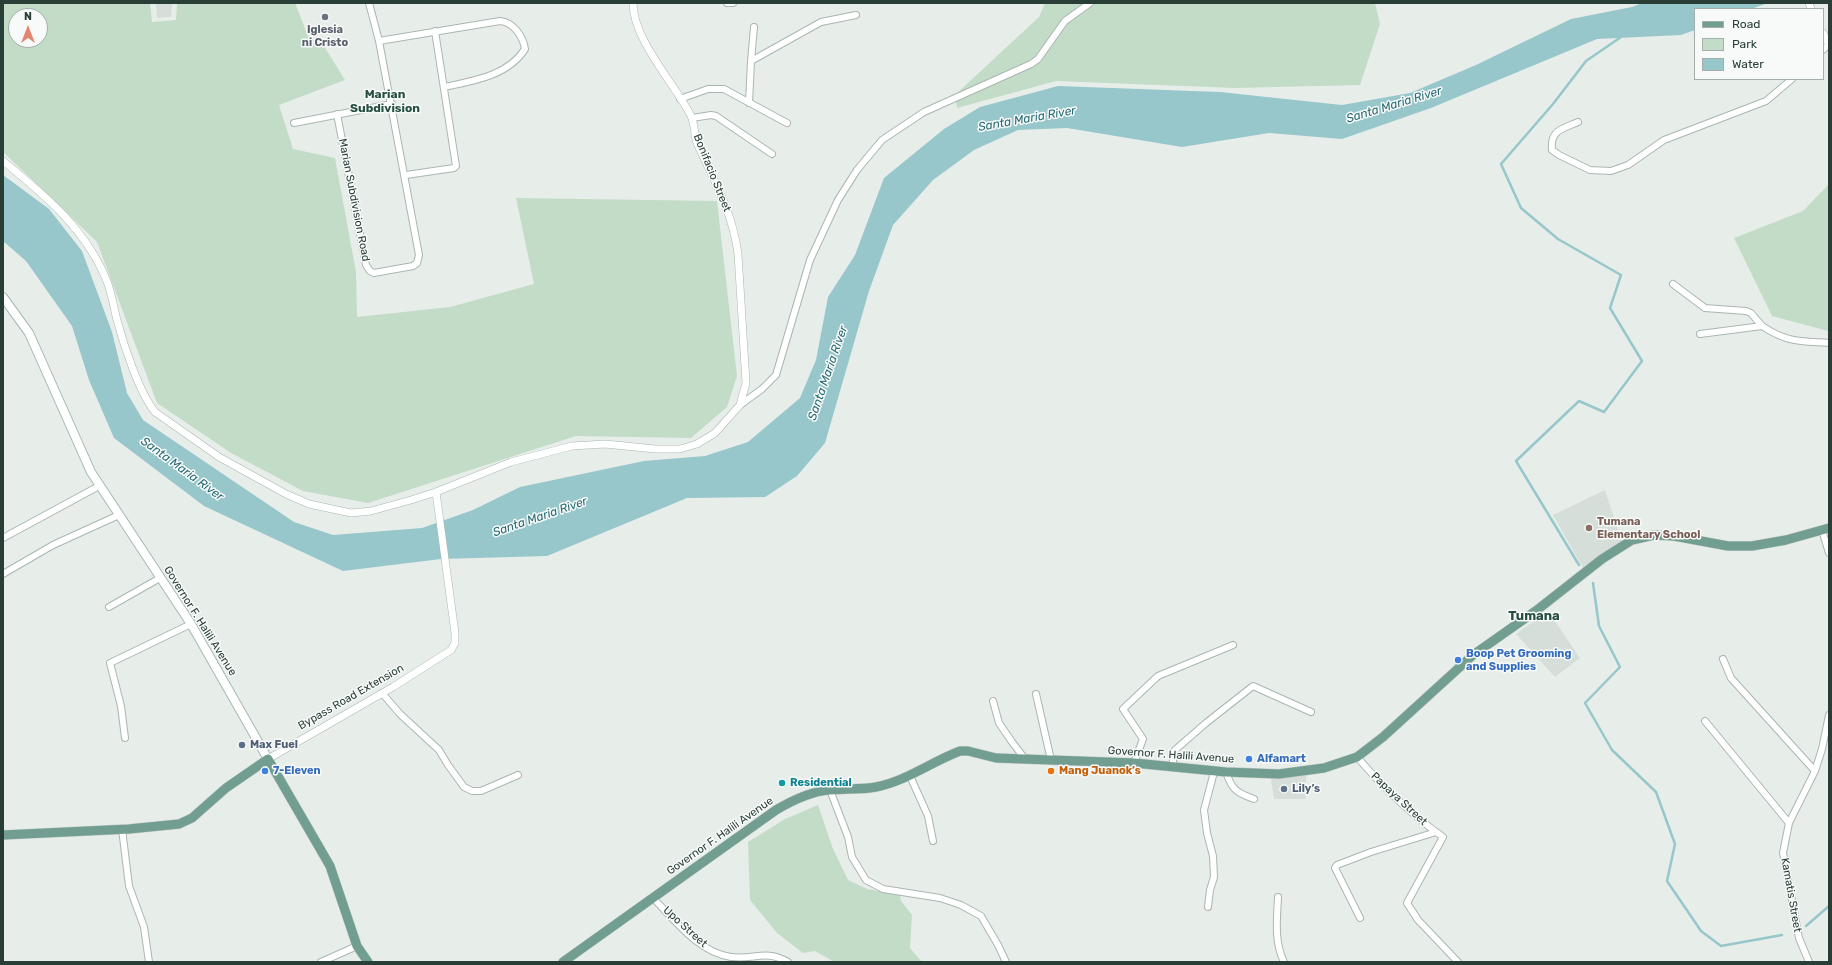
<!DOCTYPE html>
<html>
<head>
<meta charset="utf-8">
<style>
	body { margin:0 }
	#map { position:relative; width:1832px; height:965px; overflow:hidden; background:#e7eeea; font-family:Rubik,sans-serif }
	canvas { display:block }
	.frame { position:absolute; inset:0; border:4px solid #283e37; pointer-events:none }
	.legend { position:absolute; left:1694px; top:8px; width:130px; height:72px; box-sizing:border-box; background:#f7faf9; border:1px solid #a4afab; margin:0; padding:5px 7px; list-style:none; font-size:12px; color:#283e37 }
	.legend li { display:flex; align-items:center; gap:8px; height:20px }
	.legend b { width:20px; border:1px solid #a4afab }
	.north { position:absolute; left:8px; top:8px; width:40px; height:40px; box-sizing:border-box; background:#f7faf9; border:1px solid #a4afab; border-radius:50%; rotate:0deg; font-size:11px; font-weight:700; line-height:16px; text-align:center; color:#283e37 }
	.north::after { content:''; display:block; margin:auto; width:14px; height:18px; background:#e28671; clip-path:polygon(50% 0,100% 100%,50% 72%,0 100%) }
</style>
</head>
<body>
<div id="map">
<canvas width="1832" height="965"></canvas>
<div class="frame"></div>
<ul class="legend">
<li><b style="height:5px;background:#719e90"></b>Road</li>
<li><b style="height:11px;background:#c3dcc8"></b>Park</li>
<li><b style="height:11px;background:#97c6cb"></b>Water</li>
</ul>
<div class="north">N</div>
</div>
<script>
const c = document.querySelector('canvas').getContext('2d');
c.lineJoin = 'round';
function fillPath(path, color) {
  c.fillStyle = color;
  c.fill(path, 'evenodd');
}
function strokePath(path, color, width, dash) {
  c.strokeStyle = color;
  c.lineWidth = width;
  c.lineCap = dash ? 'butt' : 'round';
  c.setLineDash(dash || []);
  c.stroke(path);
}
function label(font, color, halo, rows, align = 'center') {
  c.font = font + ' Rubik,sans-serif';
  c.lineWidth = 3;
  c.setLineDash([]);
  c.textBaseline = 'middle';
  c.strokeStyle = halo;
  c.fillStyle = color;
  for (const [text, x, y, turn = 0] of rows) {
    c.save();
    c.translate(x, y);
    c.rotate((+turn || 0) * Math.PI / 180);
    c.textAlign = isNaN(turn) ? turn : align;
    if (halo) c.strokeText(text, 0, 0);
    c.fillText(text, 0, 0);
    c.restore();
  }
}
fillPath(new Path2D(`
	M156 3H172L171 17 157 18Z
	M1605 490 1622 542 1583 568 1553 515Z
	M1548 611 1580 658 1555 677 1516 634Z
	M1306 775V799H1274L1271 779Z`), '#d5ded9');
fillPath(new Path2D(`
	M3 3H150L152 22 176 20 177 3H295L310 41 319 38 345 80 279 105 293 149 335 158 356 272 357 317 450 307 534 284 516 198 717 201 737 376 727 407 691 438 576 436 368 503 303 491 231 453 157 403 97 242 3 152ZM16 16H40V40H16Z
	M1045 3H1375L1380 24 1360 85 1235 88 1056 81 957 108 955 95 1039 17Z
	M1829 184V331H1828L1772 316 1734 238 1803 211Z
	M818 805 833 849 848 880 867 889 900 895 901 901 912 915 910 948 922 962H834L815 951 803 953 777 933 750 900 748 842 785 819Z`), '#c3dcc8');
fillPath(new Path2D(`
	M1642 3H1768L1751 9H1695V30L1681 35 1597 39 1431 108 1342 139 1269 133 1182 147 1067 128 1018 130 974 150 933 180 893 225 869 291 825 443 797 476 765 497 687 498 547 556 441 559 343 571 204 506 114 438 89 380 72 326 26 261 3 241V175L49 209 82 251 112 332 127 393 143 420 294 522 333 535 422 528 473 510 520 487 644 461 705 456 748 442 800 398 816 360 828 297 855 255 884 178 944 129 980 107 1058 86 1220 92 1342 105 1410 93 1476 65 1571 19 1632 7Z`), '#97c6cb');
strokePath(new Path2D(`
	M1579 565 1516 461 1579 401 1604 412 1642 361 1610 308 1621 275 1558 239 1521 208 1501 164 1553 104 1586 61 1621 37
	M1593 583 1599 626 1620 667 1585 703 1612 750 1656 792 1675 844 1667 881 1701 931 1721 946 1782 935
	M1806 926 1829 906`), '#97c6cb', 2.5);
const minor = new Path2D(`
	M727 3H733
	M379 41 500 21C513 22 523 36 525 49 508 76 473 81 444 87
	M1823 50 1829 44
	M751 61 754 27
	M680 99 708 89H724L787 123
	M749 103 751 61 821 22 856 15
	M337 114 366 265 370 271 374 273 413 266 417 263 419 255 379 41 369 3
	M692 118 711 115 716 116 772 154
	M1578 122C1562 129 1550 130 1552 150L1559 155 1590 170 1611 171 1628 165 1664 140 1766 101 1792 79
	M294 123 392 104
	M406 175 454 168 456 166 435 31
	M1673 284 1705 308 1746 311 1751 313 1762 326
	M1700 334 1762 326C1788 343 1800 341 1829 343
	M740 405 762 389 776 375 810 260 838 200 857 170 882 140 924 112 1031 64 1038 59 1065 21 1090 3
	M1822 530 1829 553
	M3 538 99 486
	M3 574 53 545 119 515
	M109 607 160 578
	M1723 659 1731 678 1815 771
	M382 693 400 714 439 750 448 765 464 787 472 791H481L518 775
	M1036 694 1051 760
	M993 701 999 723 1012 742 1025 759
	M1705 721 1789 823
	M125 738 121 706 110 663 191 624
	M1357 757C1383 787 1410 814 1443 837L1407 903 1418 920 1458 962
	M1134 763 1143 739 1123 709 1158 676 1233 645
	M1172 766 1175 750 1206 723 1253 686 1311 712
	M1226 772C1232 790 1237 793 1254 799
	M910 776 928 816 933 841
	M830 790 848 837 852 857 866 880 883 889 940 898 961 905 981 916 998 945 1006 962
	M122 829 129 886 144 927 149 962
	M1278 897C1277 919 1274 942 1284 962
	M653 898C674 919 699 953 731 957 754 960 766 949 788 962
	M1208 907 1210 890 1214 877 1213 856 1207 833 1204 810 1214 772
	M1360 918 1335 868 1337 865 1371 852 1436 832
	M321 962 357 946
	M1809 962 1799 938 1783 853 1789 823 1815 771 1822 749 1829 715`);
const tertiary = new Path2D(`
	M1809 3 1811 9
	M1823 33 1829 45
	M3 161C46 196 88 231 108 284 112 296 114 308 117 320 124 346 139 392 155 412L219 457 286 494 309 504 351 513 371 511 411 500 436 492 511 462 572 446 605 444 655 449H680L697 444 715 433 740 405 746 383 738 254C733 214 714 180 697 143 694 135 695 124 691 116 675 84 633 40 633 3
	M268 759 393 687 451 650 455 643V633L436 492`);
const secondary = new Path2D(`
	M3 297 29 333 91 472 191 624 268 759`);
const primary = new Path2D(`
	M3 835 129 829 179 824 192 818 226 788 268 759 330 866 357 946 368 962
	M563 962 776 810C793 800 811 791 830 790 846 788 861 790 876 787 906 781 931 762 960 751H968L996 758 1134 763 1226 772 1279 774 1324 768 1357 757 1383 737 1473 655 1537 610 1602 559 1632 540 1654 535 1674 536 1728 546H1752L1786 540 1829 528`);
strokePath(minor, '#aab6b1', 8);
strokePath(tertiary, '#aab6b1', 8);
strokePath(secondary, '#a7b8b1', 10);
strokePath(primary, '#c3c9c7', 10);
strokePath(minor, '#fff', 6);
strokePath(tertiary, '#fff', 7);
strokePath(secondary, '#fff', 8);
strokePath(primary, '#719e90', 9);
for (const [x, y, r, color] of [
	[325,17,4,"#6b7280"],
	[1589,528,4,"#8d6e63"],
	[1458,660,4,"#3f7fe0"],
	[242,745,4,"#5c6f8a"],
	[1249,759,4,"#3f7fe0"],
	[265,771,4,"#3f7fe0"],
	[1051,771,4,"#e8710a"],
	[782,783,4,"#0f9aa8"],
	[1284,789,4,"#5c6f8a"]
]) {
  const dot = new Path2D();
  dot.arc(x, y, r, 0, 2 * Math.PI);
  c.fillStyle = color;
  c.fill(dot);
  strokePath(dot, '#f7faf9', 1.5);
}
label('bold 11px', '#5b616d', '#f7faf9', [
	["Iglesia",325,30],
	["ni Cristo",325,43]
]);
label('11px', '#283e37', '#f7faf9', [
	["Bonifacio Street",712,173,68],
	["Marian Subdivision Road",354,200,79],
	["Governor F. Halili Avenue",200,621,58],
	["Bypass Road Extension",351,697,-30],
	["Governor F. Halili Avenue",1171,755,4],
	["Papaya Street",1399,799,43],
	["Governor F. Halili Avenue",720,836,-35],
	["Kamatis Street",1791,895,80],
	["Upo Street",685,927,42]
]);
label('bold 11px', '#785e54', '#f7faf9', [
	["Tumana",1597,522],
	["Elementary School",1597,535]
], 'left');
label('bold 11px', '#366cbe', '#f7faf9', [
	["Boop Pet Grooming",1466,654],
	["and Supplies",1466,667],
	["Alfamart",1257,759],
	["7-Eleven",273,771]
], 'left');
label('bold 11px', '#4e5e75', '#f7faf9', [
	["Max Fuel",250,745],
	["Lily’s",1292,789]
], 'left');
label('bold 11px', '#c56008', '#f7faf9', [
	["Mang Juanok’s",1059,771]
], 'left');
label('bold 11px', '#0d838f', '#f7faf9', [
	["Residential",790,783]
], 'left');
label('bold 12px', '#264e42', '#f7faf9', [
	["Marian",385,95],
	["Subdivision",385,109]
]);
label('italic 12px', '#286b74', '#f7faf9', [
	["Santa Maria River",1394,105,-17],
	["Santa Maria River",1027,119,-10],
	["Santa Maria River",828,373,-71],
	["Santa Maria River",182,469,36],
	["Santa Maria River",540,517,-19]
]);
label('bold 13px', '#264e42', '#f7faf9', [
	["Tumana",1534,616]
]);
</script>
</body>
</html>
